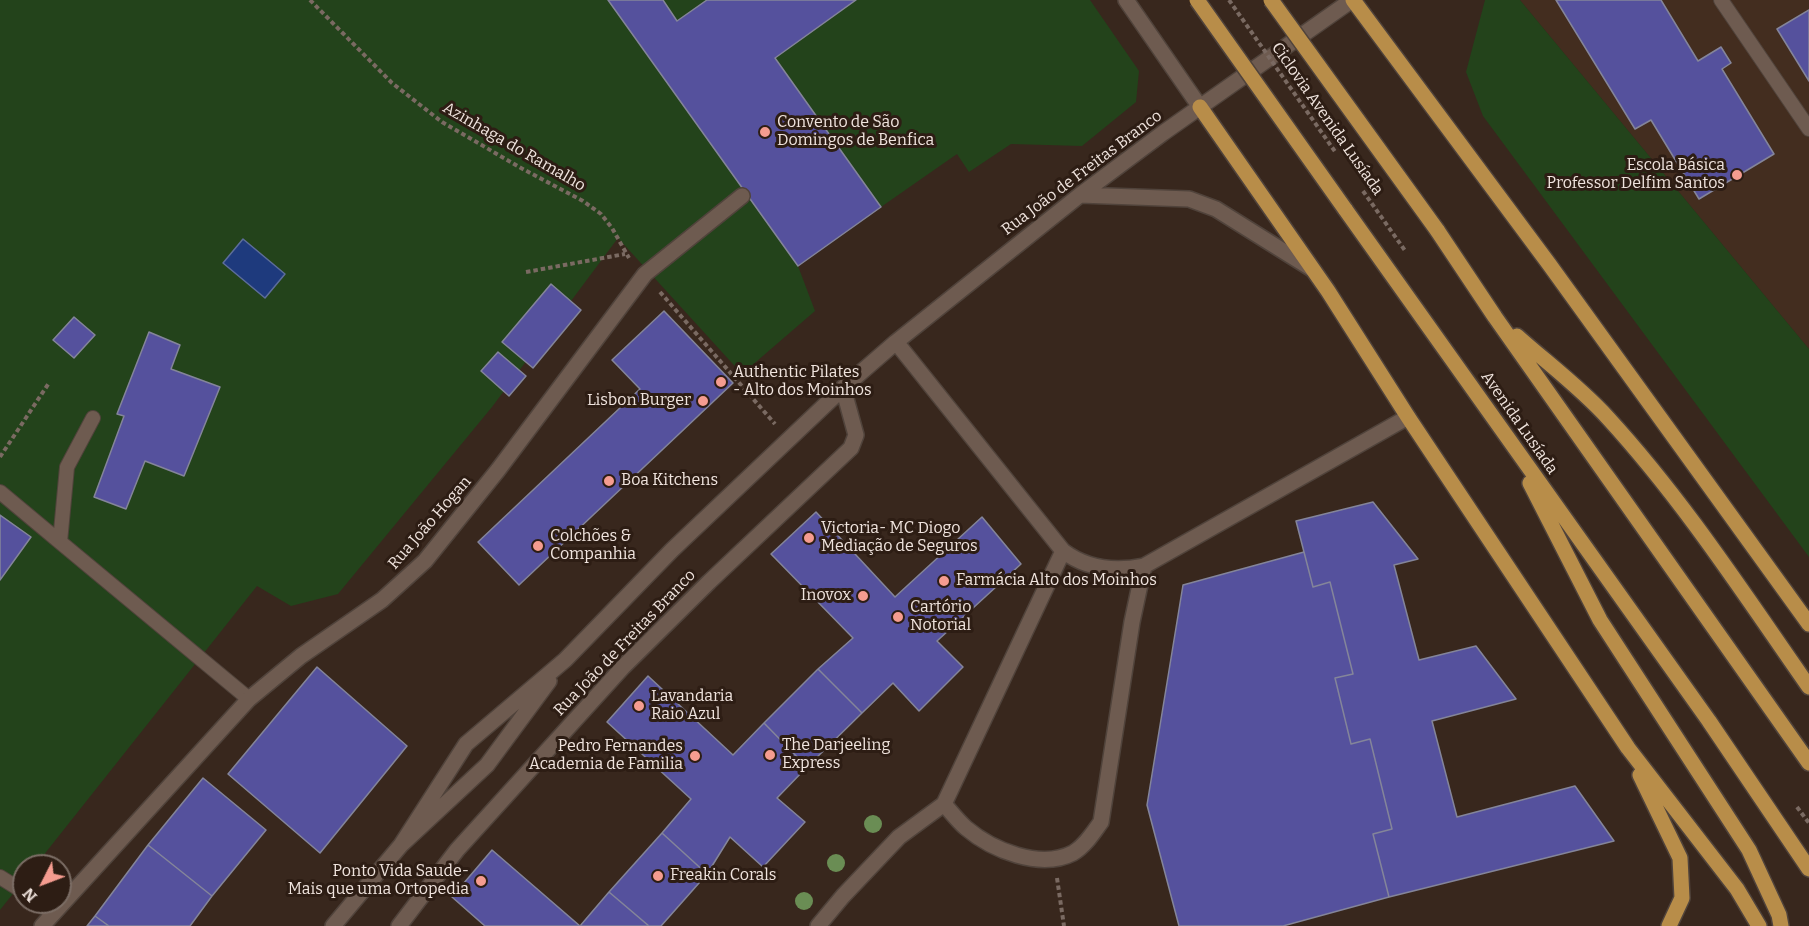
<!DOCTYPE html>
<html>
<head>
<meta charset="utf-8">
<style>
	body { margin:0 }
	#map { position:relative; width:1809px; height:926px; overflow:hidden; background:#38271d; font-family:Bitter,serif }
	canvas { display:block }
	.north { position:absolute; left:12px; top:854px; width:60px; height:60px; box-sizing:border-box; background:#2d1d14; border:2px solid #7b6d65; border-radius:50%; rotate:228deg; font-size:16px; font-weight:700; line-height:24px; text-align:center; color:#f0e4de }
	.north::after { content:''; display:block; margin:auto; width:21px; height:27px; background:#f59c90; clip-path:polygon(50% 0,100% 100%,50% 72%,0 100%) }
</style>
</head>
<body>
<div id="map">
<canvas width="1809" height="926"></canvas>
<div class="north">N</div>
</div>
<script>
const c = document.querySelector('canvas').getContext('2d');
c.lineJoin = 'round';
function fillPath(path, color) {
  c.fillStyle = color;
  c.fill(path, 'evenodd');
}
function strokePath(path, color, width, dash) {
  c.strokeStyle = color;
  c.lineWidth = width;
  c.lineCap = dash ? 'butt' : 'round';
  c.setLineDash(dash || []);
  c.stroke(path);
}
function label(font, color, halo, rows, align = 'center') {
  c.font = font + ' Bitter,serif';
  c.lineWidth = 6;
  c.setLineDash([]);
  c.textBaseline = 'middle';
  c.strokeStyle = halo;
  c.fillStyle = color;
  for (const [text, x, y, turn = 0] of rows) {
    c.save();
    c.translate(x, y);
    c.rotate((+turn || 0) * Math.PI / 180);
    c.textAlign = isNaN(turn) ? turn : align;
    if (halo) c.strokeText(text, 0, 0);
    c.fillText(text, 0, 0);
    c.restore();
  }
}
fillPath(new Path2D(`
	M1520 0H1809V349Z`), '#432d1f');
fillPath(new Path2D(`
	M0 0H608L798 266 815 311 742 374 618 238 492 407 338 594 291 606 257 586 35 866H24V880L0 910Z
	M663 0H707L677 21Z
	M856 0H1090L1139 71 1136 102 1082 146 1011 144 969 172 957 154 881 207 775 58Z
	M1485 0H1520L1809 349V557L1483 116 1466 72Z`), '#23431b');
const water = new Path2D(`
	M243 239 285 274 265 298 223 263Z`);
fillPath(water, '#1e3a7d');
strokePath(water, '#5d6d9a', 1.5);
const building = new Path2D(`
	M608 0H663L677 21 707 0H856L775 58 881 207 798 266Z
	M1556 0H1661L1698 61 1721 47 1731 63 1722 69 1774 154 1699 199 1651 120 1635 129Z
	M1809 10V81L1777 29Z
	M551 284 581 310 533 368 502 342Z
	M664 311 733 383 519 585 478 542 640 389 612 360Z
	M74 317 95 335 74 358 53 340Z
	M149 332 180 345 171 369 220 387 184 476 145 461 126 509 94 497 124 416 117 414Z
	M498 352 526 376 509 396 481 371Z
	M1373 502 1418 559 1394 565 1419 660 1476 646 1516 699 1432 721 1457 817 1575 786 1614 841 1389 897 1373 834 1392 829 1370 739 1351 744 1335 678 1353 674 1330 582 1313 587 1296 521Z
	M816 512 895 597 982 517 1021 564 937 641 963 667 919 711 893 683 862 713 818 669 853 638 771 554Z
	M0 515 31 537 0 580Z
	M1304 552 1313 587 1330 582 1353 674 1335 678 1351 744 1370 739 1392 829 1373 834 1389 897 1283 926H1179L1147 805 1183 585Z
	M317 667 407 746 320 853 228 774Z
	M818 669 862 713 807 767 764 723Z
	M648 676 733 755 764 723 807 767 777 798 805 822 763 867 730 837 707 874 662 833 691 799 607 722Z
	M203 778 266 830 212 896 148 845Z
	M662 833 707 874 661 926H649L609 892Z
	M148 845 212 896 190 926H109L95 916Z
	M492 850 580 926 609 892 649 926H485L452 897Z
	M95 916 109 926H87Z`);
fillPath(building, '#55519d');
strokePath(building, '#84859a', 1.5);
const lane = new Path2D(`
	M1721 0 1809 129
	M93 418 67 467 60 542 249 699
	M0 492 60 542
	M0 877 24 892
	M38 902 53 913`);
const street = new Path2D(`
	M1126 0 1200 107
	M1080 195 1189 199 1216 209 1312 269
	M896 342 1063 551C1087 569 1115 572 1144 566L1132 622 1101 822C1093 833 1085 846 1073 853 1040 870 992 850 966 828 958 821 951 812 944 804
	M1144 566 1408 417
	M401 845 466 744 565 660 672 550 843 388 896 342 1080 195 1163 133 1352 0
	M42 926 249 699 301 656 382 600 425 561 498 470 645 274 742 196
	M333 926 401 845 487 765 549 681
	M399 926 457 850 623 667 709 582 851 448 856 435 843 388
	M818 926 843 896 899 837 944 804 1063 551`);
const primary = new Path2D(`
	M1353 0 1549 264 1809 624
	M1200 107 1328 291 1408 417 1628 748 1737 889 1759 926
	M1345 209 1709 721 1809 869
	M1437 230 1495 317 1809 763
	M1517 336C1546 362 1581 388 1608 418 1684 501 1744 594 1809 687
	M1530 483 1600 620 1749 850 1779 915 1781 926
	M1640 775 1680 858 1682 898 1669 926`);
strokePath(lane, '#50433b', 16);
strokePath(street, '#50433b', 18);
strokePath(primary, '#50433b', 18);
strokePath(new Path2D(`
	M310 0 392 83 442 122 521 168 583 201 601 214 612 228 629 258
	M526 272 625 254
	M660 292 775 424
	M0 457 49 383
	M1797 807 1809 823
	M1057 878 1064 926`), '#7a6a62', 4, [4.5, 3]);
strokePath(lane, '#6e5b50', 14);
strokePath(street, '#6e5b50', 15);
strokePath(primary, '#b88d49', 15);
const primaryBridge = new Path2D(`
	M1197 0 1345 209
	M1271 0 1437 230`);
strokePath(primaryBridge, '#50433b', 18, []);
strokePath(new Path2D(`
	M1229 0 1336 153
	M1363 191 1406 252`), '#7a6a62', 4, [4.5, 3]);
strokePath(primaryBridge, '#b88d49', 15);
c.fillStyle = '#6a8d54';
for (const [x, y] of [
	[873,824],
	[836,863],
	[804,901]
]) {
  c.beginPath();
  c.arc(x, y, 9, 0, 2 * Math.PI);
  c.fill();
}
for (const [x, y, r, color] of [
	[765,132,6,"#f59c90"],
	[1737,175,6,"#f59c90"],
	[721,382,6,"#f59c90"],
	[703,401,6,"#f59c90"],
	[609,481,6,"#f59c90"],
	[809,538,6,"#f59c90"],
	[538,546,6,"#f59c90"],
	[944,581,6,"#f59c90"],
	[863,596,6,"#f59c90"],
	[898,617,6,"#f59c90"],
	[639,706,6,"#f59c90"],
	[770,755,6,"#f59c90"],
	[695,756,6,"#f59c90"],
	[658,876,6,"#f59c90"],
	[481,881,6,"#f59c90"]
]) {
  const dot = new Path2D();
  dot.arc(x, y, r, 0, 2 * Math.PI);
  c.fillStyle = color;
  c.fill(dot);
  strokePath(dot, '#2d1d14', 2);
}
label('16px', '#f0e4de', '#2d1d14', [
	["Ciclovia Avenida Lusíada",1327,119,55],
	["Azinhaga do Ramalho",514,147,30],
	["Rua João de Freitas Branco",1082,173,-37],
	["Avenida Lusíada",1519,423,55],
	["Rua João Hogan",430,523,-49],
	["Rua João de Freitas Branco",625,643,-46]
]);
label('16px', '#f0e4de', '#2d1d14', [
	["Convento de São",777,123],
	["Domingos de Benfica",777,141],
	["Escola Básica",1725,166,"right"],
	["Professor Delfim Santos",1725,184,"right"],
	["Authentic Pilates",733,373],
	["- Alto dos Moinhos",733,391],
	["Lisbon Burger",691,401,"right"],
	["Boa Kitchens",621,481],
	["Victoria- MC Diogo",821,529],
	["Mediação de Seguros",821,547],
	["Colchões &",550,537],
	["Companhia",550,555],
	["Farmácia Alto dos Moinhos",956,581],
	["Inovox",851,596,"right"],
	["Cartório",910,608],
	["Notorial",910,626],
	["Lavandaria",651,697],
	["Raio Azul",651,715],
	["The Darjeeling",782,746],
	["Express",782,764],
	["Pedro Fernandes",683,747,"right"],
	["Academia de Familia",683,765,"right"],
	["Ponto Vida Saude-",469,872,"right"],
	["Mais que uma Ortopedia",469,890,"right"],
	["Freakin Corals",670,876]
], 'left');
</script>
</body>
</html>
